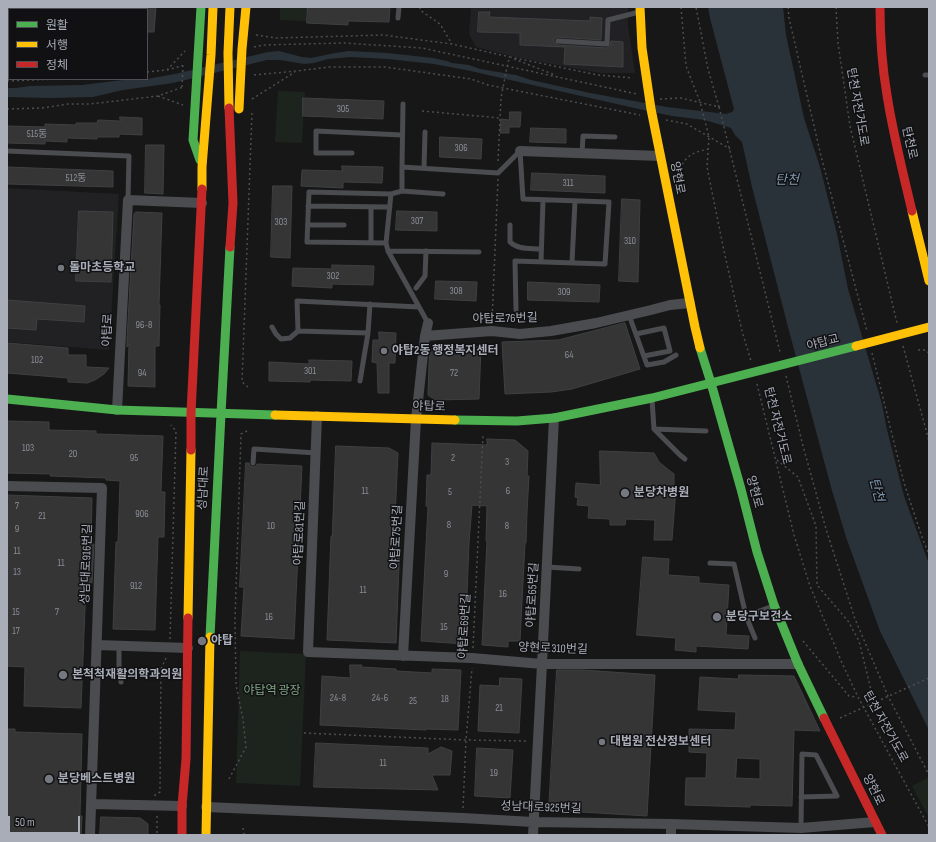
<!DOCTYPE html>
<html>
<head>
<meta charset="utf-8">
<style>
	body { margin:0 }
	#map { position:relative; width:936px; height:842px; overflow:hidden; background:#171717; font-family:"Sofia Sans Condensed","Noto Sans KR",sans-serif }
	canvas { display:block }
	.frame { position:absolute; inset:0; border:8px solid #a8adb8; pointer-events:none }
	.legend { position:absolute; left:8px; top:8px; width:140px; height:72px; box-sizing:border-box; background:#111113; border:1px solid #4d4f55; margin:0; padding:5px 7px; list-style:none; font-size:12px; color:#a8adb8 }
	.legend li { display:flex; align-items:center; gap:8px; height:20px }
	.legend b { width:20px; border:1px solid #4d4f55 }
	.scale { position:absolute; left:8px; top:816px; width:72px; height:18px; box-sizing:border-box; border:2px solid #a8adb8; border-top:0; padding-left:5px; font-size:12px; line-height:14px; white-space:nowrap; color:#a8adb8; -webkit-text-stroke:3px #111113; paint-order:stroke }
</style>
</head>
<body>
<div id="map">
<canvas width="936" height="842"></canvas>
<div class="frame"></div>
<ul class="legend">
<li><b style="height:5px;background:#4caf50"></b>원활</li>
<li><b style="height:5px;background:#ffc107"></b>서행</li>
<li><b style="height:5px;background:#c62828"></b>정체</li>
</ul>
<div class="scale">50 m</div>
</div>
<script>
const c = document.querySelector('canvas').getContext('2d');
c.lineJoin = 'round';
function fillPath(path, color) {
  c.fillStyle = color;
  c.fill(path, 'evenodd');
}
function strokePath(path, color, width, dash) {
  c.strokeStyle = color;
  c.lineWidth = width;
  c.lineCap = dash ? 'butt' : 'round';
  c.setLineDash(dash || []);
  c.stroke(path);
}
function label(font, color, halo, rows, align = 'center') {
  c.font = font + ' "Sofia Sans Condensed","Noto Sans KR",sans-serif';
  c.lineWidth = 3;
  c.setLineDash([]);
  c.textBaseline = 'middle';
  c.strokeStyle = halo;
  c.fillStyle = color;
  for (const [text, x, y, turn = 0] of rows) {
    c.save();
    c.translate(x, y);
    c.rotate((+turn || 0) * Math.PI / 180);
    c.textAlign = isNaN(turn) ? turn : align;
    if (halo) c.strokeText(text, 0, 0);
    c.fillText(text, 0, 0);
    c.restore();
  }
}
fillPath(new Path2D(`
	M471 7H628V25L635 73H600L515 57 476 47 469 34Z
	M7 188 119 194 109 350 7 342Z`), '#212123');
fillPath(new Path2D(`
	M280 7H308L307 21 280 20Z
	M278 91 305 92 302 143 275 142Z
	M240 651 306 654 300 786 236 783Z
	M929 777V818L912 786Z`), '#1d241e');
fillPath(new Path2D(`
	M708 7H783L786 35 804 118 820 167 837 234 848 289 882 404 887 430 904 496 929 564V730L880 631 846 537 831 487 788 327 752 187 742 142 735 135 731 128 705 120 672 116 630 107 466 70 434 64 388 59 350 57 328 59 314 63 304 64 280 60H267L173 83 123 90 93 97 49 98 7 97V88H16L30 86 82 85 123 80 147 79 175 74 268 52 279 51 302 57 311 58 335 53 349 51 387 53 433 58 447 61 452 63 469 65 480 69 516 75 531 80 590 93 667 107 726 114 732 112 734 109 710 18Z`), '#2a3239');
const building = new Path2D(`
	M147 7H156L154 32H147Z
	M308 7H390L389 22 348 21V25L307 23Z
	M479 12H490L489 17 590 21V17L602 18 601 40 558 37 554 39V42L558 45 607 48 610 46 611 41 623 42V67L564 64 565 47 520 45V33L478 32Z
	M303 98 384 101 383 119 303 116Z
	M510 112H521L520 127H509V133H500L501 119 509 120Z
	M120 117 142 118V135L119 134V137H97V139L67 138V142L45 141V144L7 143V126L45 127V124L76 125V123H97L98 120 120 121Z
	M531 128 566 129V143L530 142Z
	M440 137 482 139 481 159 440 157Z
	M146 145H164L163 194 145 193Z
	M342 166 383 167 382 183 343 182V188L301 186 302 170 342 171Z
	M7 167 113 171V187L7 184Z
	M532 173 605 176V193L531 190Z
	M273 186H292L290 258 271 257Z
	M622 199 640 200 638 282 619 281Z
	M79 211 113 212 111 282 76 281Z
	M397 211 437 212V231L396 230Z
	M136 212 162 213 159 305H160L159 346H155V387L128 386 129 344 127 347V339L134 214Z
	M332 265 374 266 373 285 332 284V288L292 286 293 268 332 269Z
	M436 281 477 282 476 301 435 299Z
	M528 282 600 285 599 302 528 300Z
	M7 300 85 306 84 322 37 319 36 330 7 328Z
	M625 323 640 369 572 389 551 392 505 394 502 342 558 340Z
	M379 332 396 333 395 363H389V393H378L377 363 372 362 373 340H379Z
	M7 343 68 348V355H86V367L109 368 104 374 95 380 87 383 68 382V378L7 373Z
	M436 345 481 347 479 399 435 400 428 395 429 364 430 350Z
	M309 360 352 361 351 381 310 380V382L269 381V362L309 364Z
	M7 421 49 422V430L96 431V434L163 436 161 492H165L164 537H158L155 630 113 629 116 542H118L120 481 106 480V478L50 476 51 474 7 473Z
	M487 439 515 440 528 451 527 476H529L527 512 526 543H525L520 641H508V647L482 645 487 541H486L487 506 472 505 469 543 465 644 421 641 428 507 426 506 427 475H431L432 443 487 445Z
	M336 446 389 448 398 453 394 539H400L396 643 327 640 331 536H332Z
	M600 451 654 453 659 462 665 467 674 474V488H676L672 540H654L655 520 626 519 625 525H610V519L588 518 589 506 577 505 578 498 575 497 576 483 600 485Z
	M246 463H249L250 466 253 467 256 466 257 464 302 466 294 639 241 636 244 587H240Z
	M7 495 92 498 91 544H94L92 583H86L81 708 24 706 25 667 7 666Z
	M643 557 669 559 668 575 699 577V583L729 585 726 635 749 636 748 649 696 646V652L675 650 676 638 637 635Z
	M350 665H362L361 667 396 669V671L432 673V669L461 670 458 730 426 729V730L320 725 322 676 350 678Z
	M557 670H583L655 675 647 816 549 810Z
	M739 675 794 676 820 731 794 730 792 806 750 805V807L685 805 686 778H706L707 753 689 752V729L735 730 736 712 698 710 700 677 738 679ZM737 758 760 759V779L736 778Z
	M500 678 522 679 519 733 478 731 480 685 499 686Z
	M7 729H15V732L82 734 80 816H82L81 835H7Z
	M316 743 428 748V754L441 747 452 751 450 775H432L438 790 314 787Z
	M477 748 513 750 510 798 475 796Z
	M101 817 140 818 147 823 148 825V835H100Z`);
fillPath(building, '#353536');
strokePath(building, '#3f4043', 1);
strokePath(new Path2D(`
	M420 7V10L440 24 452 44
	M681 7 686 66 700 102 709 137 707 167 724 251 742 331 751 361
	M788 7 789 18 821 156 867 331
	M836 7 838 43 850 126 897 323
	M256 35 276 38 383 35 452 44 510 57
	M254 47 263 45 344 43 422 48 637 94
	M514 59 555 75
	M167 70 185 65
	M147 72 167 70 185 51
	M254 75 296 71 330 67H385L471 79 488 85 640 115
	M7 81 57 79
	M182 87 183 66
	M158 96 183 105
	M252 99 295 72
	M660 99 681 98 719 107 708 69 696 7
	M719 107 780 352
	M7 109 42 108 68 104H90L158 96 183 87
	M422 111 500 118
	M666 120 687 124 730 149
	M498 161 501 98 508 62 510 57 598 75 633 78
	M677 173C687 156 689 153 709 149
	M492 321 498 179
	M903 346 929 441
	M918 350H925L929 353
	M872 353 904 483 923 540 929 554
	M786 376 803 446 826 529 855 619 888 696 929 775
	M757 384 794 535 810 586 842 663 858 697 929 827
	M248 387 242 382 252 112
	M777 460 798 477 816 526 817 585 848 621 859 641 874 702
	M170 639 176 431 171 425
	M803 641 849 696 857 697
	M473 648 483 435
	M840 718 929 678
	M304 733 466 740 528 741
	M229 779 246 747 243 719 236 685 235 620 241 434 247 431
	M155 796V795L160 792 161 669 166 658
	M463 808 466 740 472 668
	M157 816V835
	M243 828 244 835`), '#4d4e52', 1.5, [2, 3]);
strokePath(new Path2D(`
	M398 18 399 7
	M558 41 607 44 608 20 639 12
	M925 75H929
	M7 151 129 156 128 200
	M352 153H316V131L402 135
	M582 153 583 136 615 137
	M402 167 403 104
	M424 168 425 132
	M402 191 443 194
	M391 194 386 243 307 242 309 192 391 194 402 191V167L498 173 520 151
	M308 206 390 207
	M308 225H344
	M510 225V242C518 250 530 248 541 249
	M371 243V207
	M386 243 388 251 479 252
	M388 251 428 323
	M541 262 543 200
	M572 263 575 201
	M416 288 425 276 426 251
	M370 304 368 333 298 331 297 301 419 307
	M516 310 515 261 605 264 609 202 523 199 520 151
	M629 315 647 365 664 362 676 355
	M272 327 276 334 281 339 290 338 298 331
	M636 334 664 328 670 351 644 356
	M360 381 368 333
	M652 399 654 429 706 431
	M654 429 680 455 685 459
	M253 463 254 449 317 453
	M710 563 734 564 746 616 773 606
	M547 567 579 569
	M746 616 755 638
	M119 646V666L121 682
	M801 828 802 754 816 755 837 796 801 797`), '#4b4c50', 5);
strokePath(new Path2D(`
	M520 151 660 156
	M425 336 492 331 520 334 551 331 596 323 651 310 670 305 690 303
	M117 410 128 200 202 203
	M317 416 308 652 472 658 542 664H798
	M7 486 102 488 90 835
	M97 645 188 648
	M403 656 416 419 425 336 428 323
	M91 804 182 806
	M206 807 463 818 533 822 671 824 801 828 875 822
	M533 835 542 664 554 418
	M671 835V824`), '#4b4c50', 10);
strokePath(new Path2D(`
	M200 160 193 140 201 7
	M700 348 711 383 741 489 757 552 774 605 798 664 824 718
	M7 399 117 410 275 415
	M455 420 517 421 554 418 652 398 856 346
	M210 637 221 414 230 247`), '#4caf50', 9);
strokePath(new Path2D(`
	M640 7 642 48 651 109 695 327 700 348
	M229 108 228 53 230 7
	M239 109 242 49 246 7
	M202 189V167L211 55 213 7
	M912 211 929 281
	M856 346 929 327
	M275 415 455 420
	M188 618 191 450
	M206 835 210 637`), '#ffc107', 9);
strokePath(new Path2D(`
	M880 7C880 36 882 66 887 95 893 134 903 173 912 211
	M229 108 233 203 230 247
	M191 450V413L202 189
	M824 718 882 835
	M182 835V806L186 759 188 618`), '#c62828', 9);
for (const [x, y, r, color] of [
	[61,268,4,"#757880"],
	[384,351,4,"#757880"],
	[625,493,5,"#757880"],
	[717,617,5,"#757880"],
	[202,641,5,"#757880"],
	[63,675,5,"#757880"],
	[602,742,4,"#757880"],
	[49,779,5,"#757880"]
]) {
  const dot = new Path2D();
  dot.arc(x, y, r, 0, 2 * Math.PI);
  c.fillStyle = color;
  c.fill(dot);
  strokePath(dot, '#111113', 1.5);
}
label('10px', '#8b8f98', null, [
	["305",343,109],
	["515동",37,134],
	["306",461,148],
	["512동",76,178],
	["311",568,183],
	["307",417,221],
	["303",281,222],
	["310",630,241],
	["302",333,276],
	["308",456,291],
	["309",564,292],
	["96-8",144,325],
	["64",569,355],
	["102",37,360],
	["301",310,371],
	["94",142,373],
	["72",454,373],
	["103",28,448],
	["20",73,454],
	["95",134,458],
	["2",453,458],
	["3",507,462],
	["11",365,491],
	["6",508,491],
	["5",450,492],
	["7",17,506],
	["906",142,514],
	["21",42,516],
	["8",449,525],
	["10",271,526],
	["8",507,526],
	["9",17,529],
	["11",17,551],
	["11",61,563],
	["13",17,572],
	["9",446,574],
	["912",136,586],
	["11",363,590],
	["16",503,594],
	["15",16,612],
	["7",57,612],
	["16",269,617],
	["15",444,627],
	["17",16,631],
	["24-8",338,698],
	["24-6",380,698],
	["18",445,699],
	["25",413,701],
	["21",499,708],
	["11",383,763],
	["19",494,773]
]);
label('12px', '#a8adb8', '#111113', [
	["탄천 자전거도로",857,107,80],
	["탄천로",909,143,78],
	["양현로",677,178,79],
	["야탑로76번길",505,319,-1],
	["야탑로",108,330,-87],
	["야탑교",823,343,-14],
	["야탑로",429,407,2],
	["탄천 자전거도로",777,426,76],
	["성남대로",204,488,-87],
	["양현로",754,492,75],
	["야탑로81번길",300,533,-88],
	["야탑로75번길",397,537,-87],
	["성남대로916번길",87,564,-88],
	["야탑로65번길",533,595,-87],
	["야탑로69번길",465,626,-87],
	["양현로310번길",553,649,2],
	["탄천 자전거도로",885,727,61],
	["양현로",873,790,64],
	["성남대로925번길",541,808,2]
]);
label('bold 12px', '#a8adb8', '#111113', [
	["돌마초등학교",69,268],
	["야탑2동 행정복지센터",392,351],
	["분당차병원",634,493],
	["분당구보건소",726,617],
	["야탑",211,641],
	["본척척재활의학과의원",72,675],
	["대법원 전산정보센터",610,742],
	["분당베스트병원",58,779]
], 'left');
label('12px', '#7fa381', '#111113', [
	["야탑역 광장",272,691]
]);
label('italic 13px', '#7f9bb3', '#111113', [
	["탄천",787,181],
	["탄천",876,490,75]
]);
</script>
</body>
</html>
